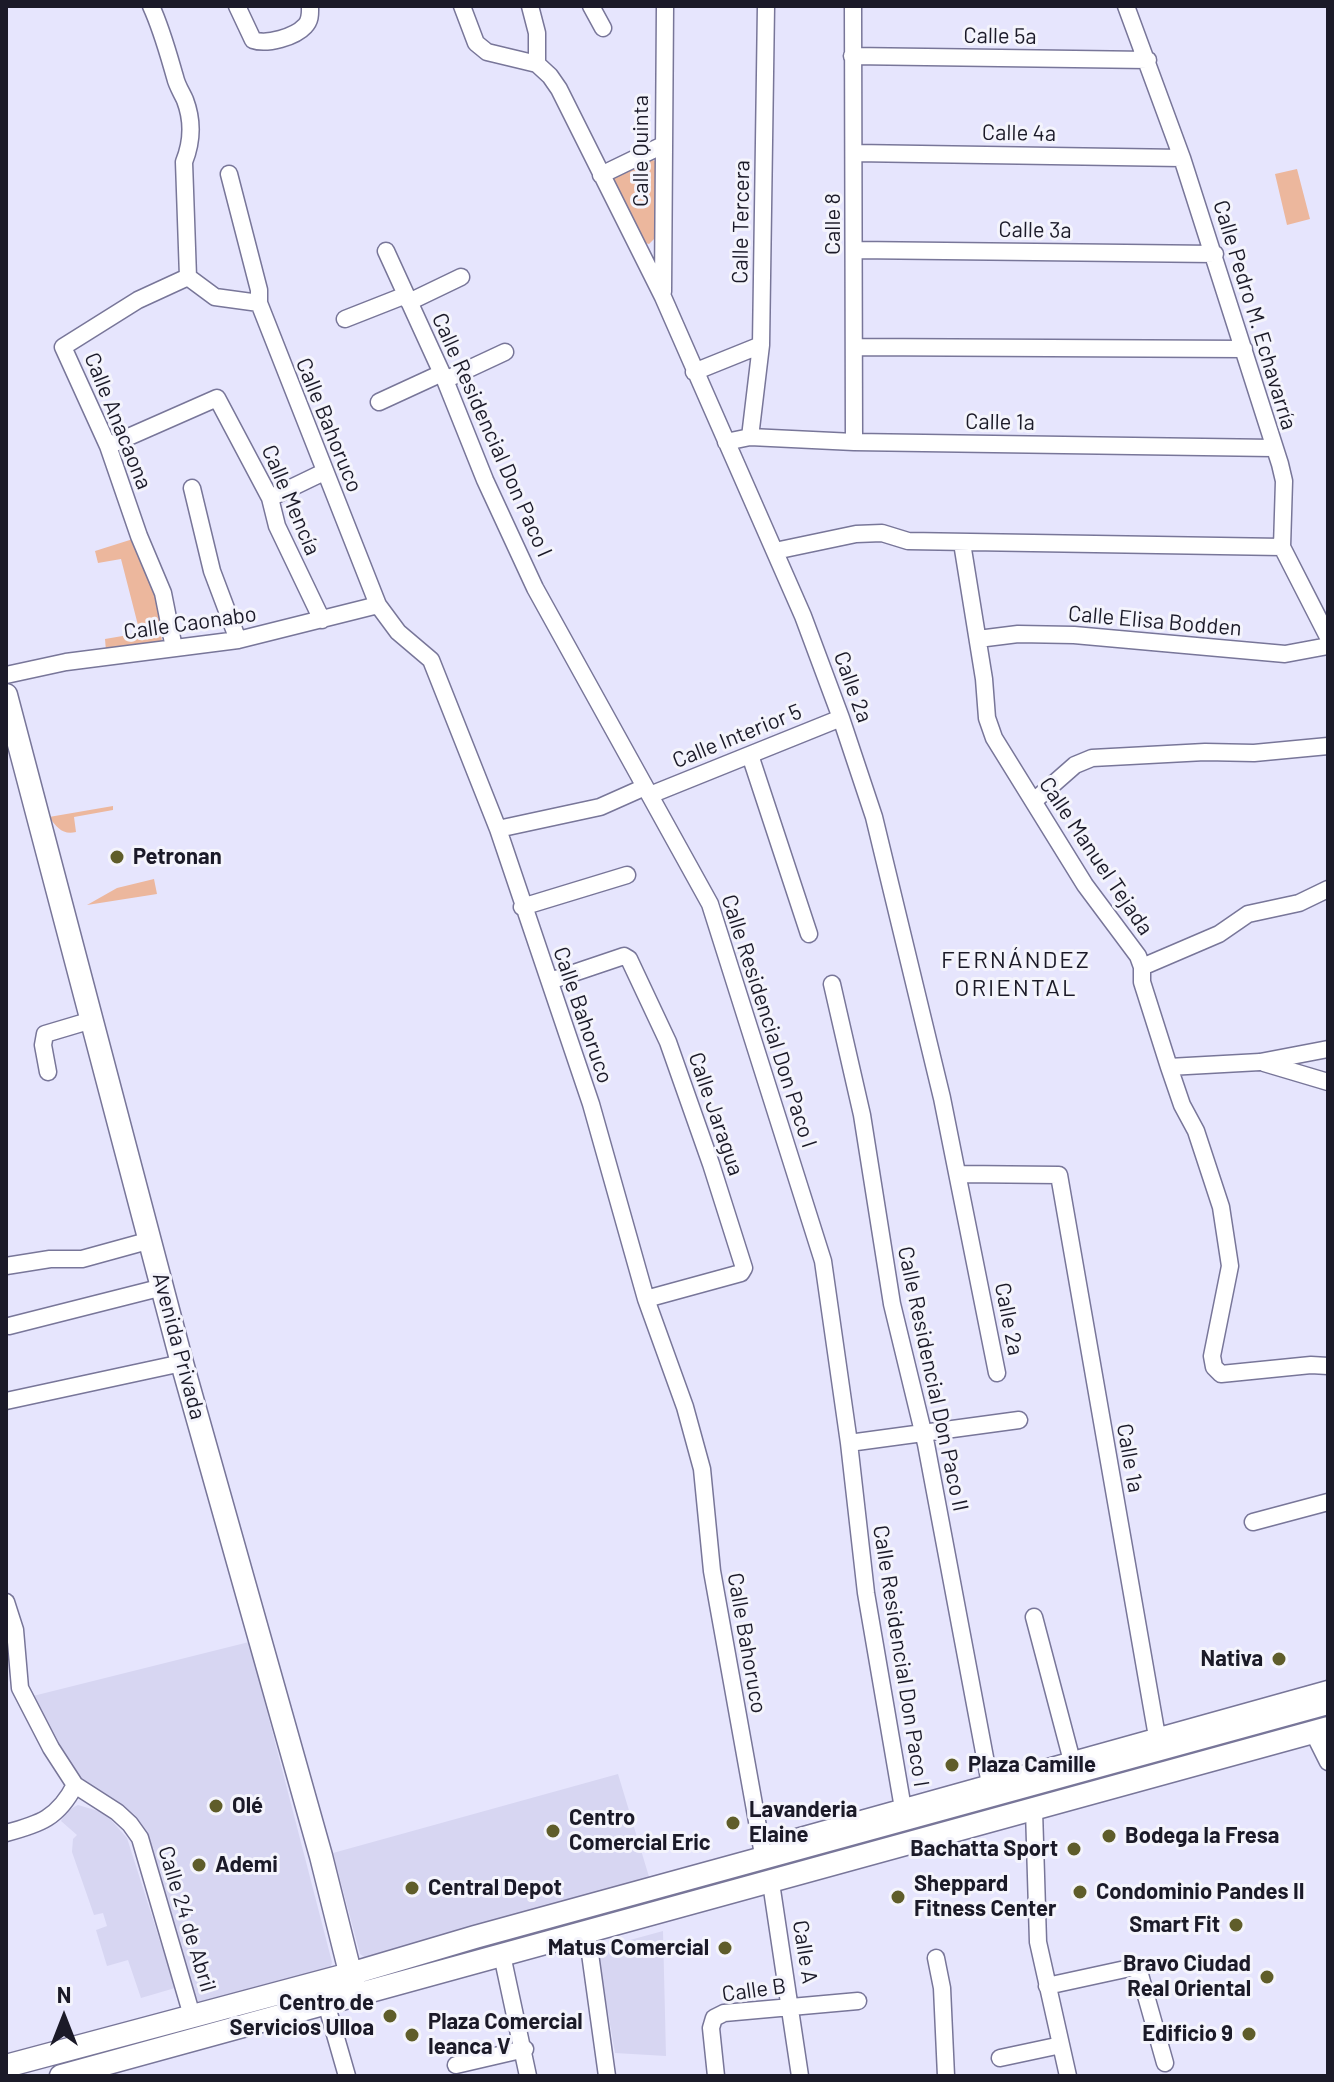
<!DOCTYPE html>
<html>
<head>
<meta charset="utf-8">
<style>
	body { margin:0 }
	#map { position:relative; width:1334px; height:2082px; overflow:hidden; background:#e6e5fd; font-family:Barlow,sans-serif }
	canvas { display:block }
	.frame { position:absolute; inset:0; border:8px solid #1b1a28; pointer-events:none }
	.north { position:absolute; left:24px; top:1978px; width:80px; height:80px; -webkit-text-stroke:6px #f4f4fc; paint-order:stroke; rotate:0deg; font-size:22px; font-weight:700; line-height:32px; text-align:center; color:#1b1a28 }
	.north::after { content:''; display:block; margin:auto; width:28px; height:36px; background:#1b1a28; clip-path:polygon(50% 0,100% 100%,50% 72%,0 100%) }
</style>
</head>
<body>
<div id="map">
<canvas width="1334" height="2082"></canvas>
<div class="frame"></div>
<div class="north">N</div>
</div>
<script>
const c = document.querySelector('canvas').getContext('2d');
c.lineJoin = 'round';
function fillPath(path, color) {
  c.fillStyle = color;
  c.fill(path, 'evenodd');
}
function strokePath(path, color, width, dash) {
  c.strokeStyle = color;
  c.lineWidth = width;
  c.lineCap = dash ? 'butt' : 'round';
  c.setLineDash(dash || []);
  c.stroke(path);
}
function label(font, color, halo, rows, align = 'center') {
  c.font = font + ' Barlow,sans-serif';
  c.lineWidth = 6;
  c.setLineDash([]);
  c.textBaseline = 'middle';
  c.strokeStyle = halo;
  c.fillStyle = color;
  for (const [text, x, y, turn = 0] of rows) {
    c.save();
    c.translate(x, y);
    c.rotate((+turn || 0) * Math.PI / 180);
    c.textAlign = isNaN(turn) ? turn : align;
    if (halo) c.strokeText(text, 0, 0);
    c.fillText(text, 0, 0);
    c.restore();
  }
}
fillPath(new Path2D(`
	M249 1642 332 1962 330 1971 201 2006 194 1993 153 1855 65 1762 29 1697Z
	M618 1774 653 1890 367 1959 360 1954 333 1853Z
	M78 1805 105 1813 127 1838 175 1988 141 1998 128 1960 107 1966 96 1930 107 1926 103 1913 94 1915 72 1852 73 1839 77 1835 61 1821 66 1811Z
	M663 1931 666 2056 615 2053 597 1949Z`), '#d7d6f2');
fillPath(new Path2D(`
	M650 158 656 162 655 238 649 244 645 243 611 178Z
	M1297 169 1310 219 1287 225 1275 174Z
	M133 539 159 597 162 644 106 651 105 639 140 633 121 559 98 563 95 551Z
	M113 806V810L74 817 76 832C63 835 57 828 49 817Z
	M154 879 157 894 87 905 117 888Z`), '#ecb79d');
const minor = new Path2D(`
	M151 6C162 30 168 53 175 77 177 86 182 93 185 100 193 121 192 142 184 162L188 277
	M237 6 253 40C267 45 295 37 305 26 311 20 310 13 310 6
	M462 6 476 43 487 52 537 64 550 76 559 89 663 297 803 616 841 718 874 817 942 1098 997 1373
	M530 6 537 33V64
	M591 6 603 28
	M853 6 854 442
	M1126 6 1182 158 1280 464 1284 481 1282 547 1328 637
	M852 56 1148 60
	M855 153 1182 158
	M229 174 259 290V303
	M601 175 663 145
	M855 250 1215 254
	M386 251 445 380 485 480 535 588 710 904 823 1261 849 1443 866 1593 905 1820
	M188 277 215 297 259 303 378 605 398 632 431 660 498 829 591 1104 646 1299 685 1407 702 1469 712 1571 764 1860
	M663 292 665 6
	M409 302 461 277
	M345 319 406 295
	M855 347 1244 349
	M694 372 761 345
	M445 380 505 352
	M379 402 442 373
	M750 437 761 345 766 6
	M726 442 750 437 854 442 1273 448
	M108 446 217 398 270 498 277 526 322 620
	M192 488 212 571 238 640
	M270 498 324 472
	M962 543 984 679 987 718 994 738 1085 885 1138 956 1142 967V982L1169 1067 1182 1105 1196 1131 1221 1207 1230 1266 1212 1356 1214 1367 1221 1374 1311 1365 1328 1366
	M775 551 856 534 882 533 908 541 1282 547
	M978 639 1018 634 1074 635 1285 654 1328 646
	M174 648 163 593 139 536 108 446 63 347 138 300 188 277
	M6 675 66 662 238 640 378 605
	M750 755 809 934
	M650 795 841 718
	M1034 801 1075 765 1092 758 1205 752 1254 753 1328 746
	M498 829 600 807 645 787
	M522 907 627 875
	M1142 967 1219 934 1248 914 1299 903 1328 889
	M550 981 624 956 629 959 668 1042 711 1164 744 1268 741 1273 646 1299
	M832 984 862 1115 892 1304 926 1444 990 1784
	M1264 1063 1328 1082
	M1169 1067 1260 1062 1328 1049
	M48 1072 43 1045 45 1034 92 1020
	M959 1174 1059 1175 1159 1748
	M6 1266 50 1259H82L151 1240
	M9 1326 163 1287
	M6 1401 182 1363
	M849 1443 1019 1420
	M1253 1522 1328 1502
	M6 1602 15 1630 20 1688 51 1748 75 1785 117 1812 130 1824 140 1838 190 2009
	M1034 1617 1072 1761
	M1313 1732 1328 1762
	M1034 1810 1038 1942 1068 2076
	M6 1833C40 1824 58 1818 75 1785
	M786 1840 1328 1689
	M771 1883 800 2076
	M587 1932 607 2076
	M502 1955 528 2076
	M936 1958 942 1988 946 2076
	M1047 1986 1130 1968 1139 1971 1165 2063
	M326 2003 347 2076
	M1000 2058 1061 2045
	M456 2065 525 2049
	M716 2076 711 2028 714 2018 724 2013 858 2001`);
const major = new Path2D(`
	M6 695 182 1363 321 1856 356 1996
	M6 2066 350 1974 475 1937 1328 1703
	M61 2076 1328 1728`);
strokePath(minor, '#787699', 19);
strokePath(major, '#787699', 25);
strokePath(minor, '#fff', 16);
strokePath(major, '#fff', 22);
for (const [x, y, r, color] of [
	[117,857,8,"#5f5d2a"],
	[1279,1659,8,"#5f5d2a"],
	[952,1765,8,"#5f5d2a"],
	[216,1806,8,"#5f5d2a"],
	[733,1823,8,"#5f5d2a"],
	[553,1831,8,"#5f5d2a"],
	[1109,1836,8,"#5f5d2a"],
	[1074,1849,8,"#5f5d2a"],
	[199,1865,8,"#5f5d2a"],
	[412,1888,8,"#5f5d2a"],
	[1080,1892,8,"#5f5d2a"],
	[898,1897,8,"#5f5d2a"],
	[1236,1925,8,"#5f5d2a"],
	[725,1948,8,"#5f5d2a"],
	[1267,1977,8,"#5f5d2a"],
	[390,2016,8,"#5f5d2a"],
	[1249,2034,8,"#5f5d2a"],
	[412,2035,8,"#5f5d2a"]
]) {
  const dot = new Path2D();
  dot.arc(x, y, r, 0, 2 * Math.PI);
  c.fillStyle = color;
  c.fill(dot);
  strokePath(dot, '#f4f4fc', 3);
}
label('22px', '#1b1a28', '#f4f4fc', [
	["Calle 5a",1000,36,1],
	["Calle 4a",1019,133,1],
	["Calle Quinta",641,151,-90],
	["Calle Tercera",741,222,-89],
	["Calle 8",833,224,-90],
	["Calle 3a",1035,230,1],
	["Calle Pedro M. Echavarría",1255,315,73],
	["Calle Anacaona",118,421,68],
	["Calle 1a",1000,422,1],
	["Calle Bahoruco",329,425,68],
	["Calle Residencial Don Paco I",492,435,66],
	["Calle Mencía",291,500,67],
	["Calle Elisa Bodden",1155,621,5],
	["Calle Caonabo",190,623,-8],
	["Calle 2a",853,687,70],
	["Calle Interior 5",737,736,-22],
	["Calle Manuel Tejada",1096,856,56],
	["Calle Bahoruco",583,1015,71],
	["Calle Residencial Don Paco I",769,1021,72],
	["Calle Jaragua",716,1114,71],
	["Calle 2a",1009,1319,79],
	["Avenida Privada",179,1346,75],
	["Calle Residencial Don Paco II",933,1379,78],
	["Calle 1a",1130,1458,80],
	["Calle Bahoruco",747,1643,80],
	["Calle Residencial Don Paco I",901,1656,81],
	["Calle 24 de Abril",187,1919,73],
	["Calle A",805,1952,81],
	["Calle B",754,1990,-8]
]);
label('bold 22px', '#1b1a28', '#f4f4fc', [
	["Petronan",133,857],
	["Nativa",1263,1659,"right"],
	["Plaza Camille",968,1765],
	["Olé",232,1806],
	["Lavanderia",749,1810],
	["Elaine",749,1835],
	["Centro",569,1818],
	["Comercial Eric",569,1843],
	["Bodega la Fresa",1125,1836],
	["Bachatta Sport",1058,1849,"right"],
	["Ademi",215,1865],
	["Sheppard",914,1884],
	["Fitness Center",914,1909],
	["Central Depot",428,1888],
	["Condominio Pandes II",1096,1892],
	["Smart Fit",1220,1925,"right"],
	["Matus Comercial",709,1948,"right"],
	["Bravo Ciudad",1251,1964,"right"],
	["Real Oriental",1251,1989,"right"],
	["Centro de",374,2003,"right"],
	["Servicios Ulloa",374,2028,"right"],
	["Plaza Comercial",428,2022],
	["Ieanca V",428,2047],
	["Edificio 9",1233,2034,"right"]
], 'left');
c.letterSpacing = '2px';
label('24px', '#1b1a28', '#f4f4fc', [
	["FERNÁNDEZ",1016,960],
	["ORIENTAL",1016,988]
]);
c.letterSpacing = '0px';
</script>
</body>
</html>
